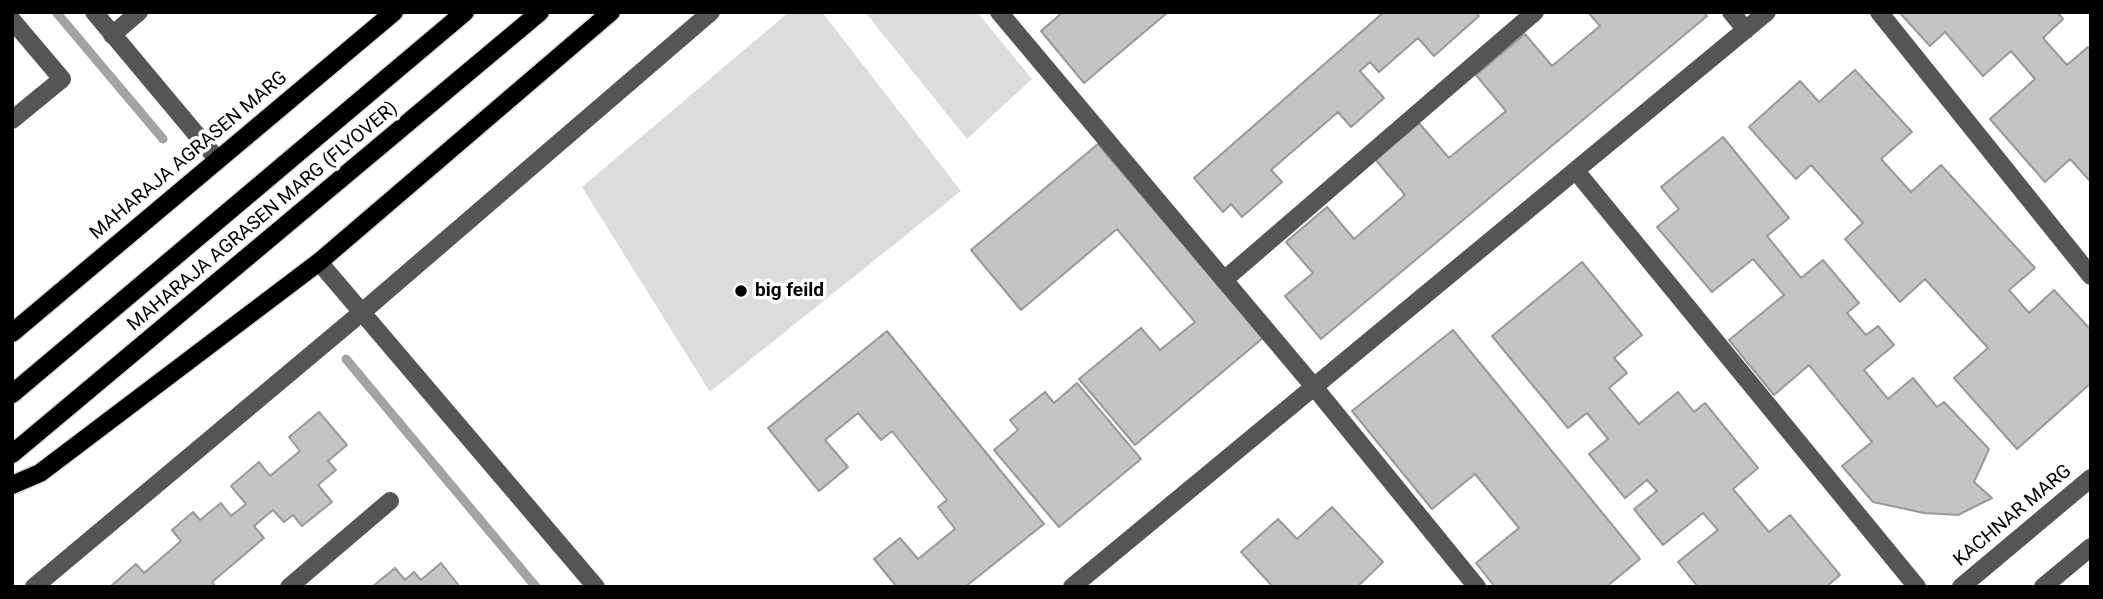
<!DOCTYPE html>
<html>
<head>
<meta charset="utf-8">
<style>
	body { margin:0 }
	#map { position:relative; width:2103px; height:599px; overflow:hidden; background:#fff; font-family:Roboto,sans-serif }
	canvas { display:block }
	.frame { position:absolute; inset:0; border:14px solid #000; pointer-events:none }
</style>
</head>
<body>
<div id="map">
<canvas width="2103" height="599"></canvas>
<div class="frame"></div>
</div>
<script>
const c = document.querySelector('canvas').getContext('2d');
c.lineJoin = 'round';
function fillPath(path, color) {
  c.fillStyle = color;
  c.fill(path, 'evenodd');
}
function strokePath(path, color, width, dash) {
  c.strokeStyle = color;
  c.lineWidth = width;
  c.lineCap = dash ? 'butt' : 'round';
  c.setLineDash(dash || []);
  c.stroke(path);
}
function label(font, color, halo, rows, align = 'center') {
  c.font = font + ' Roboto,sans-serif';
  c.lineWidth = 7;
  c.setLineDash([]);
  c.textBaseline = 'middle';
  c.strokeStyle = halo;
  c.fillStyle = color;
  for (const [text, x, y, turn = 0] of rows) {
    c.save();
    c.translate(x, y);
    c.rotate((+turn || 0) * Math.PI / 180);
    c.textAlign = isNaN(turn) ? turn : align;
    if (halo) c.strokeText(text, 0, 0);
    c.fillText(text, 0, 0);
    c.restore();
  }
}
fillPath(new Path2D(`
	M789 12H822L961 191 710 392 582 187Z
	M865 12H977L1032 79 967 139Z`), '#dcdcdc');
strokePath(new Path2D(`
	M56 12 163 139
	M346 359 536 587`), '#a3a3a3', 9);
const building = new Path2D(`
	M1063 12H1168L1084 83 1041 31Z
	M1384 12H1475L1479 16 1434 56 1418 38 1379 72 1370 62 1360 71 1384 98 1351 127 1338 112 1271 170 1282 182 1242 217 1231 204 1223 212 1194 178Z
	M1588 12H1703L1707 16 1321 339 1285 296 1313 273 1286 242 1327 207 1354 239 1405 195 1375 159 1419 123 1449 158 1506 111 1476 75 1525 34 1552 66 1600 26Z
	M1899 12H2057L2063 19 2043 38 2067 65 2088 47 2091 50V182L2070 159 2045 182 1990 119 2035 79 2011 51 1983 76 1945 32 1930 46Z
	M1855 70 1912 132 1881 159 1911 192 1941 165 2035 268 2009 290 2029 313 2054 290 2091 330V383L2017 449 1954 378 1988 348 1925 279 1900 302 1845 239 1863 223 1811 165 1796 179 1749 127 1800 81 1819 102Z
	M1723 137 1789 218 1767 236 1801 278 1823 260 1859 303 1847 313 1866 335 1878 326 1894 345 1864 370 1888 399 1913 378 1937 407 1944 402 1989 449 1974 482 1992 498 1958 515 1924 513 1873 502 1842 466 1872 442 1809 365 1774 395 1729 340 1784 295 1753 259 1712 292 1657 227 1679 209 1661 187Z
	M1098 144 1263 338 1135 445 1079 379 1141 328 1160 350 1195 322 1117 229 1021 310 971 250Z
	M1582 262 1642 335 1614 358 1627 373 1609 388 1639 424 1678 392 1694 412 1705 403 1758 468 1733 489 1769 532 1790 515 1840 575 1826 587H1698L1678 562 1718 530 1703 513 1663 545 1634 509 1657 491 1647 480 1625 498 1589 454 1608 439 1587 413 1568 428 1492 336Z
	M1453 330 1640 559 1606 587H1495L1476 563 1519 528 1475 474 1432 509 1352 411Z
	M887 331 1044 524 965 587H897L874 559 900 538 918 559 955 529 938 507 947 500 892 431 881 440 858 413 825 440 848 467 819 491 768 428Z
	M1077 383 1141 459 1059 527 994 450 1018 430 1010 420 1045 392 1054 403Z
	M319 412 347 445 328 461 336 470 318 485 332 502 302 526 293 515 284 522 273 510 254 526 264 538 212 582 216 587H110L136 564 144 573 181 541 172 530 193 512 200 520 221 503 231 516 246 504 231 486 259 462 270 476 300 451 289 437Z
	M1332 507 1383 562 1357 587H1273L1241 552 1278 519 1297 539Z
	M441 563 460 587H372L395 568 405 580 414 572 421 580Z`);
fillPath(building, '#c4c4c4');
strokePath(building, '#999', 2);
const major = new Path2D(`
	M12 333 394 12
	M12 394 465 12
	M12 454 540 12
	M12 485 40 473 319 262 611 12`);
strokePath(major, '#dbdbdb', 21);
strokePath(new Path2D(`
	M94 12 217 159
	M999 12 1315 388 1477 587
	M1731 12 1746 30
	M1879 12 2091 276
	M12 20 62 79 12 120
	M112 35 139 12
	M1576 171 1917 587
	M319 262 596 587
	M1224 280 1535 12
	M34 587 361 313 711 12
	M289 587 390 501
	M1072 587 1767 12
	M1961 587 2091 478
	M2043 587 2091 547`), '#555', 18);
strokePath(major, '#000', 18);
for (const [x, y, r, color] of [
	[741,291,7,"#000"]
]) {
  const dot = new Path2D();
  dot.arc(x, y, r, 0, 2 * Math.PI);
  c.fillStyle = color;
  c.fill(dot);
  strokePath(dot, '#fff', 2.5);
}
label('19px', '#000', '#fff', [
	["MAHARAJA AGRASEN MARG",189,156,-40],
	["MAHARAJA AGRASEN MARG (FLYOVER)",263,217,-40],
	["KACHNAR MARG",2013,516,-40]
]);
label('bold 19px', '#000', '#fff', [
	["big feild",755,291]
], 'left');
</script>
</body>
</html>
